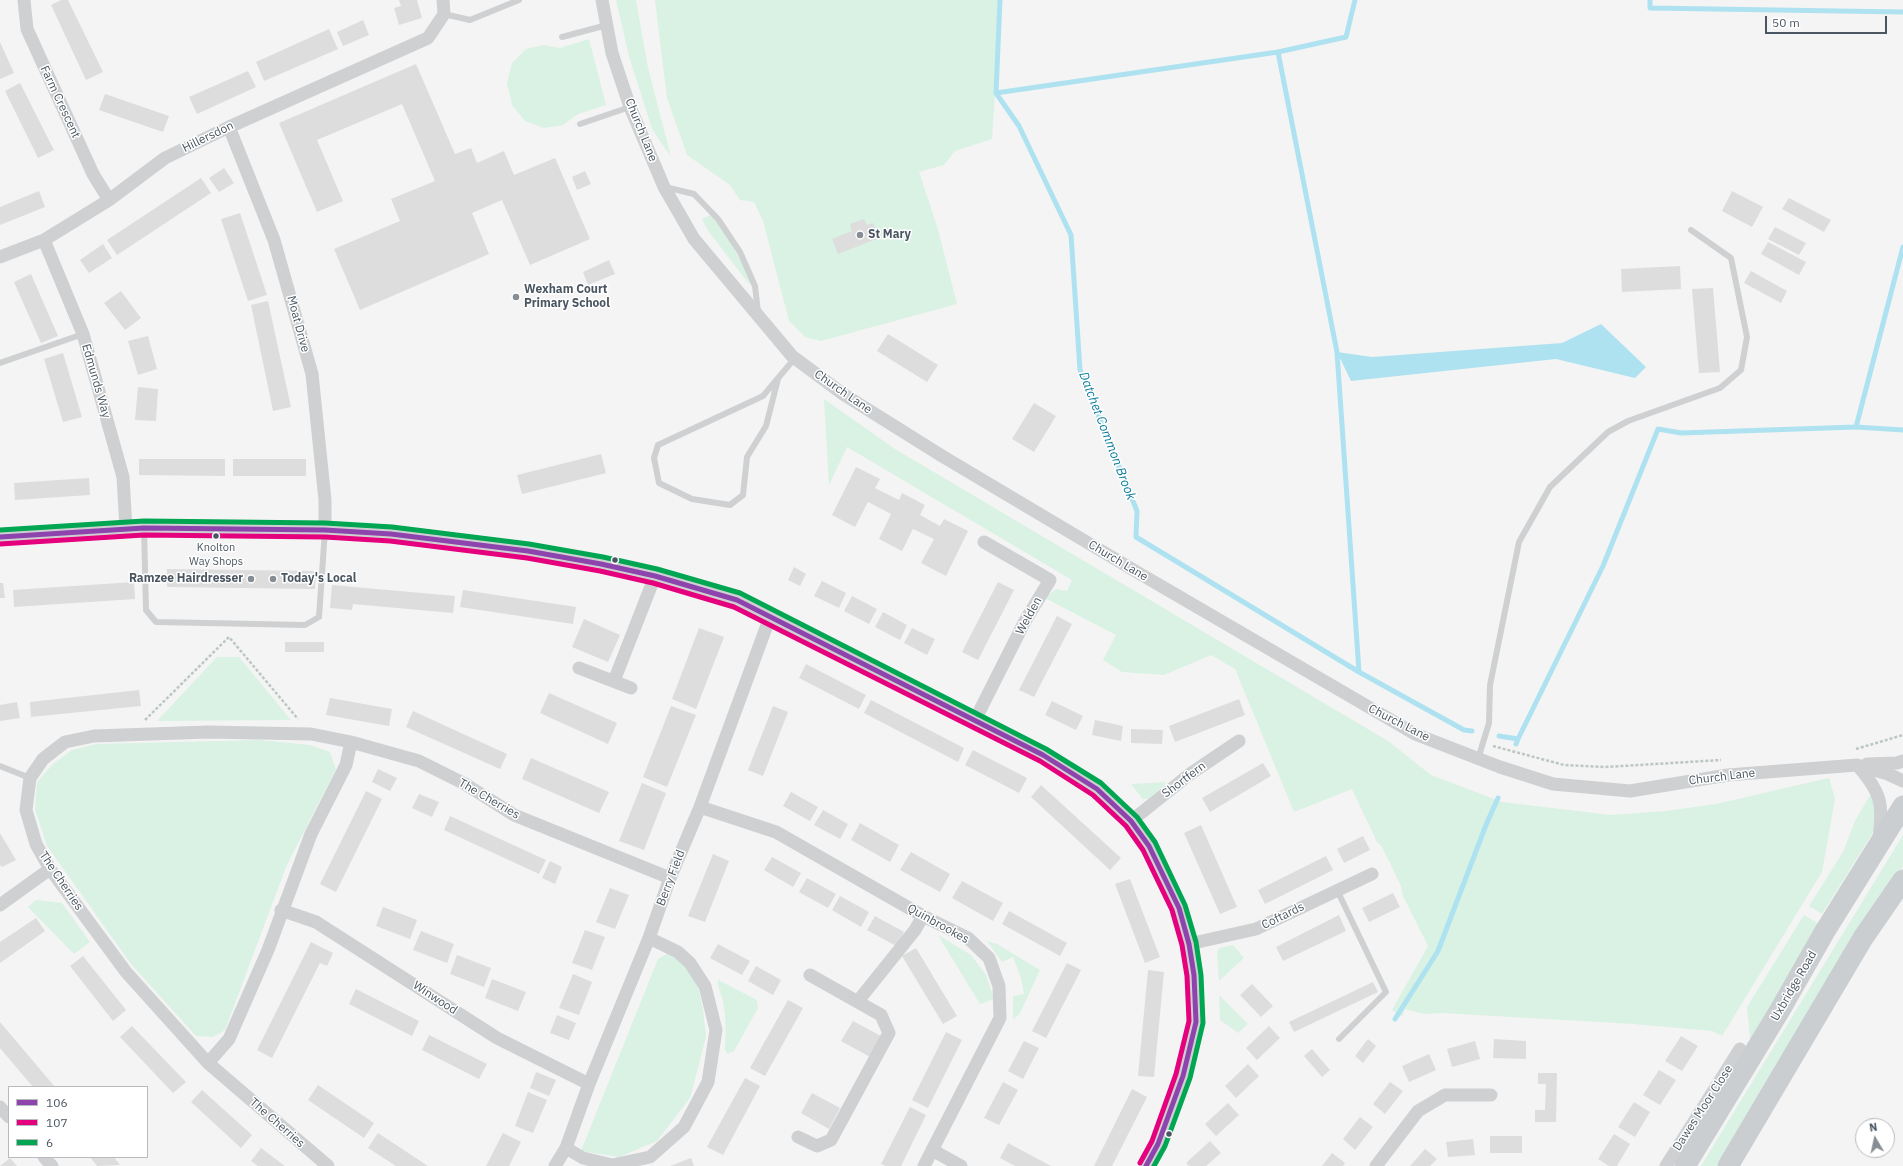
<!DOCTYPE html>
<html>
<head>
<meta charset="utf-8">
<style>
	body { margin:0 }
	#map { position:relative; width:1903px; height:1166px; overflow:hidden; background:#f4f4f4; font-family:"IBM Plex Sans",sans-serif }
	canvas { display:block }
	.legend { position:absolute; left:8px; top:1086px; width:140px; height:72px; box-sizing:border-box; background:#fff; border:1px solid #b7bbc0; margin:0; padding:5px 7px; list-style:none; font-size:12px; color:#4a5661 }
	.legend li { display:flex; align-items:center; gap:8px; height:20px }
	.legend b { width:20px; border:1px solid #b7bbc0 }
	.north { position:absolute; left:1855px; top:1118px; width:40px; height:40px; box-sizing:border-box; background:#fff; border:1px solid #b7bbc0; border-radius:50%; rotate:351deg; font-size:11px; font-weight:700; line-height:16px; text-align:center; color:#4a5661 }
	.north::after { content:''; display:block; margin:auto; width:14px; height:18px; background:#868d94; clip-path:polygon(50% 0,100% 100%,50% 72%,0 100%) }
	.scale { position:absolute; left:1765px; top:16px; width:122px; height:18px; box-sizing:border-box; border:2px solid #4a5661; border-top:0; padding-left:5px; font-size:12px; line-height:14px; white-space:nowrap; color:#4a5661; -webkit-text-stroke:3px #fff; paint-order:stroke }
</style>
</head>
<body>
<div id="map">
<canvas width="1903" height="1166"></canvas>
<ul class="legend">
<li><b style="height:5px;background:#8e44ad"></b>106</li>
<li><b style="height:5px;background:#e5007d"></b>107</li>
<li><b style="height:5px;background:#00a651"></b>6</li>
</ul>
<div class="north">N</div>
<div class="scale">50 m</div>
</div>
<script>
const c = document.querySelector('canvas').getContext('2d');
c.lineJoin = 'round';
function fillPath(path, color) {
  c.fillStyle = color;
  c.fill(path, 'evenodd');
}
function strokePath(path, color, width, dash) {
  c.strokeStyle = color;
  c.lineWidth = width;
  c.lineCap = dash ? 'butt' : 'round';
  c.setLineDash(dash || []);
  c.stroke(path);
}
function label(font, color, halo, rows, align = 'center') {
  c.font = font + ' "IBM Plex Sans",sans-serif';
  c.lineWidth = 3;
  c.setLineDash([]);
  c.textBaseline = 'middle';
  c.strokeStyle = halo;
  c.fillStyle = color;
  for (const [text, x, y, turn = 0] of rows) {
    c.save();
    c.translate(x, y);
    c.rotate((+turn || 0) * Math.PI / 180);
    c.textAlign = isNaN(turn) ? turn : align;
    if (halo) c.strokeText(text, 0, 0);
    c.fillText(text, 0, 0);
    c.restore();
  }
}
fillPath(new Path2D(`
	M616 0H636L648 68 671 157 652 129 629 56Z
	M655 0H1001L992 139 955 151 944 165 919 172 937 226 957 304 821 341 805 337 789 321 763 221 754 202 740 200 730 185 687 155 667 98Z
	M589 39 606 105 578 114 563 125 544 128 525 121 512 105 507 83 512 63 526 49 543 45 560 48Z
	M711 215 726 234 751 280 752 286 746 280 709 232 702 219Z
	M824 399 895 449 1388 741 1431 775 1502 802 1611 815 1666 811 1716 804 1829 778 1835 799 1822 872 1722 1036 1712 1031 1633 1024 1443 1013 1425 1014 1405 1009 1402 1017 1392 1010 1428 946 1403 896 1401 886 1382 847 1377 842 1352 789 1294 812 1235 669 1211 655 1164 675 1122 672 1103 660 1116 635 1045 598 1056 589 1067 591 1072 580 847 447 829 485Z
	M217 657H239L291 720 157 721Z
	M260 740 310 745 330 752 336 769 286 867 225 1030 213 1037 196 1036 131 964 47 846 35 809 37 782 53 764 72 750 96 744Z
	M1165 782V785L1148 799H1143L1131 784Z
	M1872 792 1877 821 1871 836 1822 914 1809 906 1843 852 1855 821Z
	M1903 835V866L1830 979 1717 1166H1701Z
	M36 900 62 903 90 942 74 954 28 907Z
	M1804 915 1818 923 1756 1042 1750 1038 1747 1007Z
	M938 935 971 955 986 975 994 999 980 1004Z
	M987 941 997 944 1040 970 1019 1015 1013 1019V996L1024 994 1021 978 1013 957 1002 962Z
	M1233 945 1244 958 1219 981 1217 952 1220 948Z
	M670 952 696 978 703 1009 706 1037 690 1098 657 1141 619 1157 581 1151 658 959Z
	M718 980 757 1000 758 1008 734 1051 728 1054 725 1050C726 1033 726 1018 723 1001 722 994 717 987 718 980Z
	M1219 995 1248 1024 1238 1033 1220 1020Z`), '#d9f2e3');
fillPath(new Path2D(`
	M1601 324 1646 367 1635 378 1556 359 1351 381 1337 352 1372 357 1562 343Z`), '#aee2f0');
strokePath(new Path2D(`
	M1355 0 1346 37 1278 52 1337 352 1359 672
	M1650 0V8L1903 12
	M996 93 1019 126 1071 235 1080 370 1137 511 1136 537 1359 672 1464 730 1472 731
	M996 93 1278 52
	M996 93 1000 0
	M1856 427 1903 430
	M1499 736 1518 739 1516 744
	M1518 739 1603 566 1658 429 1681 433 1856 427 1903 247
	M1395 1019 1438 951 1486 825 1498 798`), '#aee2f0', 5);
fillPath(new Path2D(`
	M61 0H68L103 72 86 80 51 5Z
	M399 0H417L422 18 399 25 394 8 401 6Z
	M363 20 369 35 343 46 337 32Z
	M329 29 338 49 264 81 256 62Z
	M0 42 14 73 0 79Z
	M416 64 455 154 471 148 477 163 504 151 514 175 555 158 590 239 530 265 502 200 472 213 489 254 360 310 334 249 400 221 391 199 435 181 402 104 317 140 343 201 317 212 279 123Z
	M248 71 256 87 197 114 189 97Z
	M20 83 54 150 38 158 5 91Z
	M105 94 169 116 163 132 99 110Z
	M224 168 234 183 219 192 209 178Z
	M585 171 591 184 577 190 572 177Z
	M201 178 211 193 117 255 107 240Z
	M39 191 45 207 0 225V207Z
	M1732 191 1763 207 1752 227 1722 211Z
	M1789 198 1831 220 1824 232 1782 209Z
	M240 213 267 295 248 301 221 219Z
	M864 219 867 225 873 223 879 238 838 254 832 239 852 231 850 224Z
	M1775 227 1806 243 1799 255 1768 239Z
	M1768 242 1806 262 1799 275 1761 254Z
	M103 244 112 258 89 273 80 260Z
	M609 260 615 274 588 285 583 272Z
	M1680 266 1681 289 1622 292 1621 269Z
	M1751 271 1787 291 1781 303 1744 283Z
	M31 274 58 336 41 343 14 282Z
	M1713 288 1720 372 1699 373 1692 289Z
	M121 291 141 318 125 330 104 303Z
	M268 301 291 407 273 411 251 305Z
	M888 334 938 365 927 382 877 351Z
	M148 336 157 369 138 375 128 341Z
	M63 353 82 417 63 422 44 359Z
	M138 387 158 389 156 421 135 420Z
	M1034 403 1056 416 1034 452 1012 439Z
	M601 454 606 473 522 494 517 475Z
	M139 459H225V476L139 475Z
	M233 459H306V476H233Z
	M856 467 880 479 875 488 899 500 902 493 925 505 920 515 940 526 944 519 968 531 946 576 921 563 934 539 913 529 902 551 879 539 891 514 868 502 855 527 832 515Z
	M89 478 90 495 15 500 14 483Z
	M794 567 806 574 800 586 788 580Z
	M167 569 316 571 315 589 167 587Z
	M822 581 846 593 839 608 814 596Z
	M134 582 135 599 14 607 13 590Z
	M998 582 1014 590 978 660 962 652Z
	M0 583H3L5 598H0Z
	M332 585 455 596 453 613 353 604 352 610 330 608Z
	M463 590 576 607 573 624 460 607Z
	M852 596 877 609 869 624 844 611Z
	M883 612 907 625 900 640 875 627Z
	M1057 616 1072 624 1034 697 1019 690Z
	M584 619 620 635 608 662 572 647Z
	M699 628 724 637 696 709 672 699Z
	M912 628 935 639 927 655 904 643Z
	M285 642H324V652H285Z
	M806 664 866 695 859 709 799 678Z
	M139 690 141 706 31 717 30 702Z
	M549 693 617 723 608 744 540 713Z
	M330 698 392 709 389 726 326 715Z
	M1239 699 1245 715 1175 742 1169 726Z
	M871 700 964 748 958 762 864 713Z
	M1052 701 1083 716 1076 730 1045 715Z
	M17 702 20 718 0 721V705Z
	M671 706 696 715 667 787 643 777Z
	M773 706 788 712 763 776 748 770Z
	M413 711 507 754 500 769 406 727Z
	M1095 720 1123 726 1121 741 1092 735Z
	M1131 729 1163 730 1162 744 1131 743Z
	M973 750 1027 778 1019 793 965 765Z
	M531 758 609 792 599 813 522 779Z
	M1263 763 1271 776 1210 812 1202 798Z
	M378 769 397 778 390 791 372 782Z
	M642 783 666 793 644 850 619 841Z
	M1041 785 1121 858 1110 870 1031 797Z
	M366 791 382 799 336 892 320 884Z
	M791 792 818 807 810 821 783 806Z
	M419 794 439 802 432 817 412 808Z
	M823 810 848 824 840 839 814 825Z
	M450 816 546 860 539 874 444 830Z
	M860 823 899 845 890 862 851 840Z
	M1201 825 1237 907 1220 914 1184 833Z
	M0 833 16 860 2 867 0 865Z
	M1363 836 1370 850 1344 863 1337 849Z
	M911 852 950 874 940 892 900 870Z
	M713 854 729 861 705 922 688 916Z
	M1326 856 1333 870 1265 904 1258 890Z
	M772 857 801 873 793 887 764 870Z
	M550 861 562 867 555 884 542 878Z
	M807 878 836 894 828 908 799 892Z
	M1130 879 1160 957 1145 963 1115 884Z
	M962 881 1003 903 993 921 952 898Z
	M610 888 629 895 615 929 596 922Z
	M1393 893 1400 907 1369 922 1362 908Z
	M840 896 869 912 861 927 832 910Z
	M383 907 417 920 410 939 376 926Z
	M1009 911 1067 943 1060 956 1002 924Z
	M1339 915 1346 931 1283 961 1276 947Z
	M875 916 904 932 896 946 867 930Z
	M36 918 45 931 0 963V942Z
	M585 930 605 937 592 970 572 963Z
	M421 931 454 944 447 963 413 950Z
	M311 942 333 953 327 966 320 963 272 1058 257 1050Z
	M718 944 750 961 742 975 710 958Z
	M916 948 957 1016 943 1024 902 956Z
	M457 955 491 968 484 987 450 974Z
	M83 956 126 1010 113 1021 70 966Z
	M1067 963 1081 970 1046 1038 1032 1031Z
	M756 966 781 980 773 995 748 981Z
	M1148 970 1164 972 1154 1077 1138 1076Z
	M573 974 592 982 579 1015 559 1008Z
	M492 979 526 992 518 1011 485 998Z
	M1373 982 1378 992 1294 1032 1289 1022Z
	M1252 984 1273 1006 1261 1017 1240 995Z
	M356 989 419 1021 412 1036 349 1004Z
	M788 1000 803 1008 765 1076 750 1068Z
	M557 1015 576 1023 569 1040 550 1033Z
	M853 1021 881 1036 870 1057 841 1041Z
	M0 1022 55 1087H33L0 1048Z
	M132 1026 186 1082 173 1093 120 1037Z
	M1269 1026 1280 1038 1257 1060 1246 1048Z
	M946 1032 962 1040 928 1108 912 1100Z
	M429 1035 487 1064 479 1079 422 1050Z
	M1681 1036 1698 1046 1682 1071 1665 1061Z
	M1368 1039 1376 1046 1363 1063 1355 1056Z
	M1494 1039 1526 1041V1059L1493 1058Z
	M1024 1041 1039 1048 1023 1079 1008 1071Z
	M1475 1041 1480 1059 1452 1067 1447 1049Z
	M1312 1049 1330 1070 1322 1077 1304 1056Z
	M1429 1054 1436 1070 1409 1082 1402 1066Z
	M1248 1064 1259 1076 1236 1098 1225 1086Z
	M1659 1070 1676 1080 1660 1105 1643 1095Z
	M536 1072 556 1080 549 1096 530 1088Z
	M1538 1073H1557L1556 1122H1535V1110H1545L1546 1084H1538Z
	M745 1078 760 1086 723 1155 707 1147Z
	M1003 1082 1018 1090 999 1125 984 1118Z
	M1390 1082 1403 1091 1385 1114 1373 1104Z
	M318 1085 374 1123 364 1138 308 1100Z
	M1132 1089 1147 1097 1112 1166H1094Z
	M202 1090 252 1135 241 1148 191 1102Z
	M528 1092 547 1100 533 1133 515 1126Z
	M812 1093 840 1108 829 1129 801 1113Z
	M1634 1102 1650 1112 1635 1137 1618 1127Z
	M1228 1103 1239 1115 1216 1136 1205 1124Z
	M910 1107 926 1115 901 1166H886L881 1164Z
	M1360 1117 1373 1127 1355 1150 1343 1139Z
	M378 1133 428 1166H396L368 1148Z
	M503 1133 521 1142 509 1166H486Z
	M1614 1134 1630 1144 1617 1166H1609L1598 1159Z
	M1490 1136H1522V1153H1490Z
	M1473 1139 1475 1155 1448 1157 1446 1142Z
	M1210 1141 1221 1153 1206 1166H1189L1186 1163Z
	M1008 1143 1051 1166H1015L1000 1158Z
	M261 1148 285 1166H258L251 1161Z
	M1425 1149 1437 1159 1430 1166H1410Z
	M1332 1153 1345 1163 1343 1166H1322Z
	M90 1157H114L120 1165 97 1166Z
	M10 1158 17 1166H0Z
	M691 1158 694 1166H670Z`), '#ddddde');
strokePath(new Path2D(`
	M145 720 229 637 298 719
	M1493 746 1564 765 1606 767 1721 760
	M1856 749 1903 735`), '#bcc7c4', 2.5, [3, 2]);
strokePath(new Path2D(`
	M444 14 470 20 519 0
	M562 37 607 25
	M580 124 630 107
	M665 187 694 194 718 219 740 252 755 286 758 312
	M0 363 83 334
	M778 379 766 426 747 457 743 495 730 505 692 499 659 483 654 458 658 445 763 396 795 358
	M144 528 146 610 156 622 305 625 319 617 325 530
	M1478 759 1489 723 1490 685 1519 542 1550 487 1608 432 1628 421 1720 388 1741 370 1747 337 1731 258 1691 230
	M0 766 30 778
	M1337 890 1386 992 1339 1039`), '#ced0d2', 6);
strokePath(new Path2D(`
	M24 0 27 29 93 174 109 200
	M602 0 612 53 630 107 664 187 694 239 792 356 843 394 942 456 1137 572 1415 734 1500 767 1553 784 1630 791 1728 775 1857 765 1888 774 1903 781
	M229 127 274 240 312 374 325 500V530
	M44 240 83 334 123 477 126 529
	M0 257 44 240 109 200 165 158 229 127 428 38 444 14 443 0
	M0 537 144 528 325 530 391 534 528 551 601 564 655 576 737 600 1043 755 1097 789 1131 821 1149 846 1179 908 1189 944 1194 975 1196 1022 1183 1076 1158 1144 1146 1166
	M579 668 631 688
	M614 681 655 576
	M975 720 1025 621 1050 580 984 542
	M1867 764 1897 763 1903 761
	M1857 765C1880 791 1884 803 1879 837
	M700 807 776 832 923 916 968 938 989 958 999 986 1000 1018 924 1166
	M1131 821 1190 774 1239 741
	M0 905 50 869
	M281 910 316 922 497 1038 589 1084
	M1189 944 1256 929 1372 874
	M858 1001 915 930 923 916
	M208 1063 229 1039 268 950 311 834 346 765 351 742
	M0 1107 9 1117
	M798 1137 817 1146 831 1140 889 1033 881 1015 810 975
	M566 1148 583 1158 612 1165 650 1157 684 1127 708 1082 716 1030 705 986 690 963 678 952 649 938
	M932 1150 961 1166
	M44 1157 52 1166
	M328 1166 208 1063 126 972 50 869 36 844 26 810 30 778 43 759 65 742 94 736 208 732 311 734 351 742 419 761 465 784 514 815 670 878
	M555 1166 566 1148 589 1084 649 938 670 878 700 807 770 617
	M1376 1166 1418 1111 1445 1095H1491
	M1666 1166 1740 1049`), '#ced0d2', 13);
strokePath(new Path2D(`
	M1685 1166 1780 1010 1825 931 1903 806
	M1728 1166 1863 938 1903 880`), '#caced1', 21);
strokePath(new Path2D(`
	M0 537 144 528 325 530 391 534 528 551 601 564 655 576 737 600 1043 755 1097 789 1131 821 1149 846 1179 908 1189 944 1194 975 1196 1022 1183 1076 1158 1144 1146 1166`), '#8e44ad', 5);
strokePath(new Path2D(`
	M0 544 144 535 325 537 390 541 527 558 600 571 653 583 734 607 1040 761 1093 795 1126 826 1143 850 1172 910 1182 945 1187 976 1189 1021 1176 1074 1152 1141 1140 1163`), '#e5007d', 5);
strokePath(new Path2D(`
	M0 530 144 521 325 523 392 527 529 544 603 557 657 569 740 593 1046 749 1101 783 1137 817 1155 842 1185 905 1196 942 1201 975 1203 1023 1190 1078 1165 1146 1154 1166`), '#00a651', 5);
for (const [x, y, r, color] of [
	[860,235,4,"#868d94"],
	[516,297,4,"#868d94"],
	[216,536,3.5,"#4a5661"],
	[615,560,3.5,"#4a5661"],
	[251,579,4,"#868d94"],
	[273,579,4,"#868d94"],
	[1169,1134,3.5,"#4a5661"]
]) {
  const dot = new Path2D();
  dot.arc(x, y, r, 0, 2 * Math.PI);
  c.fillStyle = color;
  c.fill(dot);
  strokePath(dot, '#fff', 1.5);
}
label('11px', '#4a5661', '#fff', [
	["Knolton",216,548],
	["Way Shops",216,562]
]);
label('12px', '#4a5661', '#fff', [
	["Farm Crescent",60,102,65],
	["Church Lane",641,130,68],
	["Hillersdon",208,137,-26],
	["Moat Drive",298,324,75],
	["Edmunds Way",96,381,74],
	["Church Lane",843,392,35],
	["Church Lane",1118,561,31],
	["Welden",1029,616,-61],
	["Church Lane",1399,723,27],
	["Church Lane",1722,777,-7],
	["Shortfern",1184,780,-37],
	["The Cherries",489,799,30],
	["Berry Field",671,878,-69],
	["The Cherries",61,881,56],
	["Coftards",1283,916,-26],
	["Quinbrookes",938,924,29],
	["Uxbridge Road",1794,986,-60],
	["Winwood",435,998,33],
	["Dawes Moor Close",1703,1108,-57],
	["The Cherries",277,1123,41]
]);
label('bold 12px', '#4a5661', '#fff', [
	["St Mary",868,235],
	["Wexham Court",524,290],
	["Primary School",524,304],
	["Ramzee Hairdresser",243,579,"right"],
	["Today's Local",281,579]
], 'left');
label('italic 13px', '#0c7c9b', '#fff', [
	["Datchet Common Brook",1107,436,69]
]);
</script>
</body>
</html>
